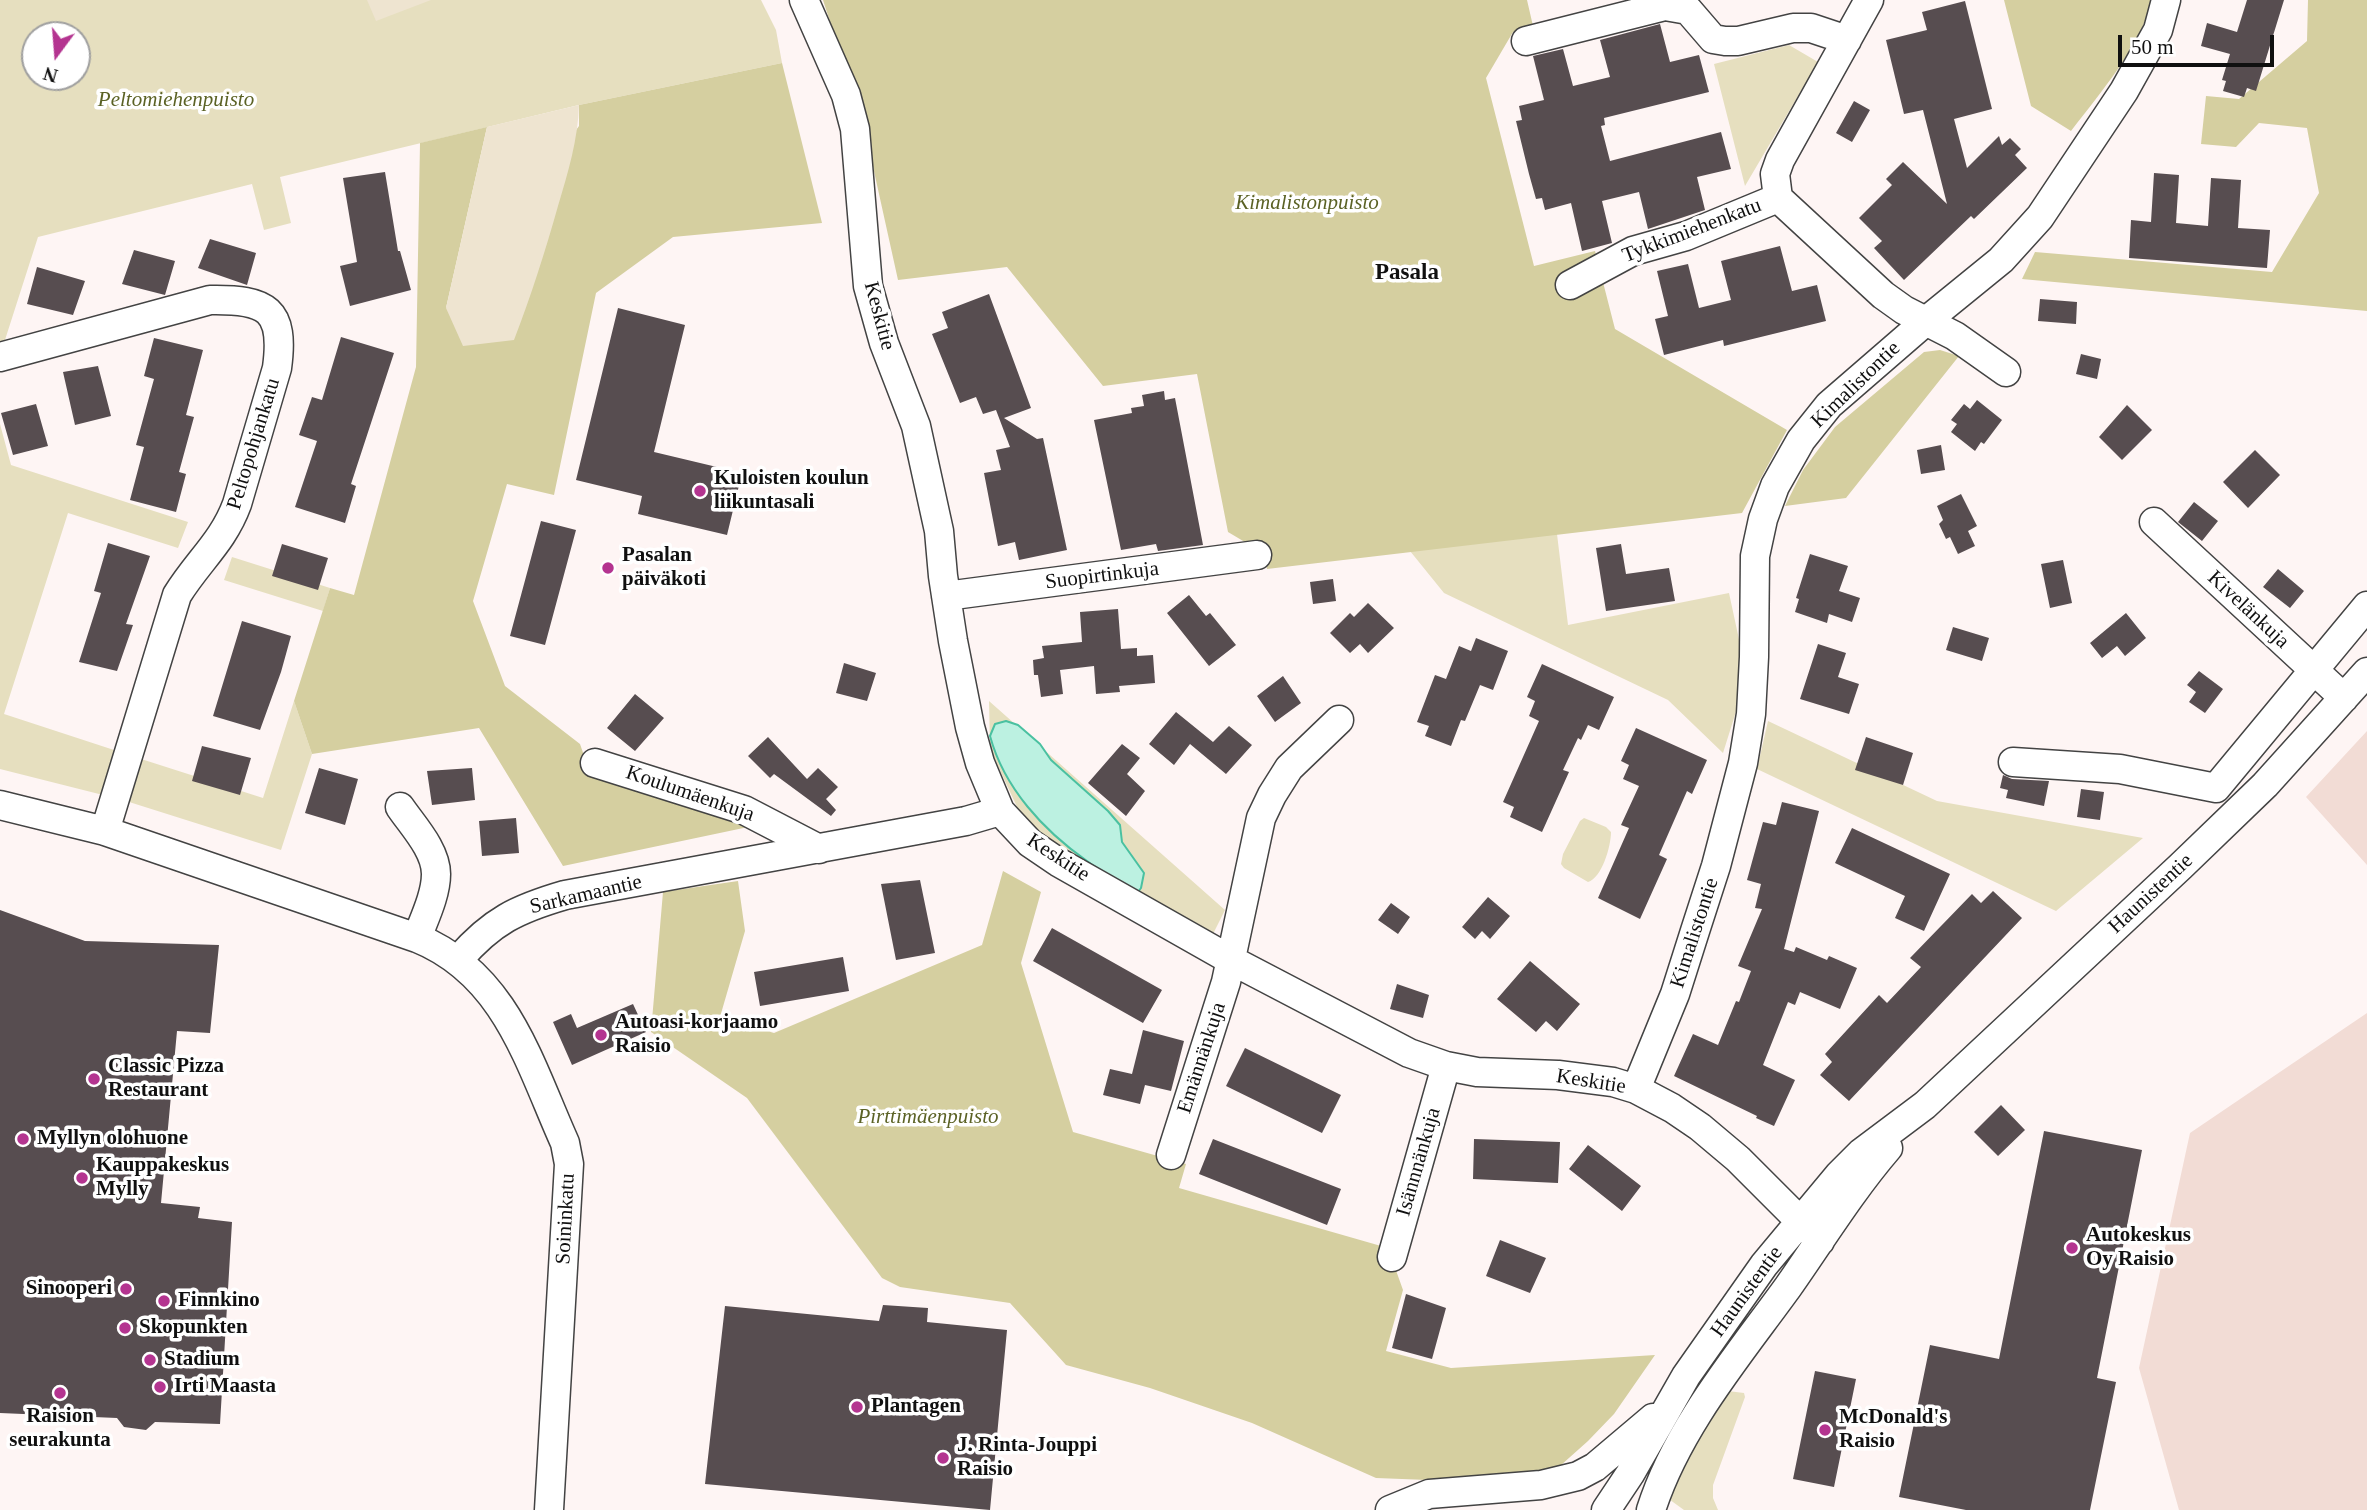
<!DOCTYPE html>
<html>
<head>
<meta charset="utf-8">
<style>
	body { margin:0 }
	#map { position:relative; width:2367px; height:1510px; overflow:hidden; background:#fef5f4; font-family:Georgia,serif }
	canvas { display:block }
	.north { position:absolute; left:21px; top:21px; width:70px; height:70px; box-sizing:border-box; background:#fff; border:2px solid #9f9f9f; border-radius:50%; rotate:196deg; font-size:19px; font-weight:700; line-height:28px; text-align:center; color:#101010 }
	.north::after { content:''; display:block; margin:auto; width:24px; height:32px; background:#b43490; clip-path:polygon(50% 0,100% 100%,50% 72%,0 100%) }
	.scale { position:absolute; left:2118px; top:35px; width:156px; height:32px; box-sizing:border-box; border:4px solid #101010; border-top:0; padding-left:9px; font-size:21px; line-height:24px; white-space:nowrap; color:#101010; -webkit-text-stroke:5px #fff; paint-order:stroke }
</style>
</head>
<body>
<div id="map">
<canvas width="2367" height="1510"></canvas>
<div class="north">N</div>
<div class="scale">50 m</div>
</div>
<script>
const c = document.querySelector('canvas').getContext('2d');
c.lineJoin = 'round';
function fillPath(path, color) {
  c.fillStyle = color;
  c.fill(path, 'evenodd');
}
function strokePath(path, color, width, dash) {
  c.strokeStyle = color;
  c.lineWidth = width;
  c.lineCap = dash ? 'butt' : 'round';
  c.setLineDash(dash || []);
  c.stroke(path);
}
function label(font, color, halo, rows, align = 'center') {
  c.font = font + ' Georgia,serif';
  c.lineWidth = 7;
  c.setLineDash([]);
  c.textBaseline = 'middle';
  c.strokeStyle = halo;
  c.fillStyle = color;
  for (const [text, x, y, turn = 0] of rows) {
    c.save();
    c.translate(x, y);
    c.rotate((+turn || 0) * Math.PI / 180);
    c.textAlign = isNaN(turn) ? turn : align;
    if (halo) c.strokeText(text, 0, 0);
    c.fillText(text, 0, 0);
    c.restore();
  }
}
fillPath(new Path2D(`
	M2367 731V865L2306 797Z
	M2367 1013V1510H2179L2139 1368 2190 1133Z`), '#f2dcd5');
fillPath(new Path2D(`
	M0 0H761L776 30 782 63 579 105 280 177 291 223 264 230 252 184 38 237 4 343 0 344ZM35 35H77V77H35Z
	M1789 45 1818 62 1745 186 1714 64Z
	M0 424 11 465 188 522 178 548 68 513 4 714 114 750 103 795 0 769Z
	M1557 534 1568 625 1729 593 1743 658 1739 702 1723 753 1668 700 1444 593 1410 551Z
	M232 557 330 588 323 611 224 580Z
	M294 701 312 754 281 850 126 801 138 758 263 798Z
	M989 701 1225 910 1213 934 1139 897 1054 848 1018 809 990 749Z
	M1768 721 1937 801 2143 838 2056 911 1757 769Z
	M1584 818 1606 827 1611 832C1611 846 1602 878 1588 882L1564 868 1561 864 1563 854 1580 821Z
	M1728 1391 1744 1393 1745 1397 1713 1485V1498L1718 1510H1684L1666 1497 1672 1473Z`), '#e6dfbf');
fillPath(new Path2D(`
	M823 0H1527L1533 26 1513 32 1486 78 1534 266 1595 251 1615 329 1787 430 1742 513 1267 569 1265 554 1228 532 1197 374 1103 386 1007 267 898 280 864 126Z
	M2004 0H2153C2136 52 2104 88 2071 131L2031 106Z
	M2308 0H2367V311L2022 279 2035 252 2272 272 2319 193 2307 128 2259 123 2236 147 2201 144 2206 96 2239 99 2307 41Z
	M782 63 822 223 673 237 596 293 554 495 507 484 473 601 505 686 580 744 589 770 753 826 563 866 479 728 312 754 294 701 330 588 354 595 416 367 420 143 487 127 446 308 579 126V105Z
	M1940 350 1959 356 1846 498 1785 506 1803 470 1835 427 1924 352Z
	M1003 871 1041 892 1021 963 1073 1132 1186 1164 1179 1188 1388 1248 1403 1290 1386 1351 1451 1368 1655 1355 1614 1414 1588 1441 1560 1466 1537 1477 1480 1482 1376 1478 1252 1423 1150 1388 1066 1365 1010 1303 900 1287 882 1278 747 1098 651 1032 663 892 738 881 745 931 720 1017 774 1033 982 945Z`), '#d5cfa0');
fillPath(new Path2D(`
	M367 0H431L376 21Z
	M579 105C578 139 568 173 558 206 545 252 531 296 514 340L463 346 446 308 487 127Z`), '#eee4d0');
const water = new Path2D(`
	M1006 721 1018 725 1040 744 1051 760 1108 811 1120 825 1122 842 1144 873 1141 888 1138 892C1121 882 1103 873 1087 861 1044 831 1004 788 990 736L995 724Z`);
fillPath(water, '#bcf1e1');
strokePath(water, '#4ac1a1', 2);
fillPath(new Path2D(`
	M2247 0H2284L2256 91 2247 88 2244 97 2223 91 2226 81 2222 80 2230 54 2201 46 2207 23 2237 32Z
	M1965 1 1992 109 1954 119 1967 168 1999 136 2002 145 2010 138 2021 149 2015 155 2027 168 1974 219 1971 216 1904 280 1874 248 1882 241 1859 218 1892 185 1886 179 1903 162 1947 204 1923 110 1904 114 1886 40 1927 30 1922 12Z
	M1660 24 1670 62 1699 55 1709 92 1604 118 1605 125 1601 126 1610 161 1721 132 1731 169 1697 177 1705 210 1648 229 1639 192 1602 201 1612 243 1582 251 1571 203 1545 210 1542 198 1536 199 1529 174 1516 121 1522 120 1519 106 1544 100 1533 56 1563 49 1573 86 1610 77 1600 40Z
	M1854 101 1870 110 1852 142 1836 133Z
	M385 172 398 251H400L411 290 350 306 340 266 357 262 343 178Z
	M2154 173 2179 175 2176 223 2208 226 2211 178 2241 180 2238 228 2270 230 2267 268 2129 258 2131 220 2151 222Z
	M210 239 256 253 247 285 198 268Z
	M1780 246 1792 291 1817 285 1826 321 1724 346 1723 340 1664 355 1655 319 1668 316 1657 271 1688 264 1699 308 1731 300 1721 261Z
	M134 250 175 261 165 295 122 284Z
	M37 267 85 281 73 315 27 304Z
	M989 294 1031 408 1004 418 1037 439 1043 438 1067 550 1019 560 1015 542 998 546 984 473 1001 470 996 450 1010 447 996 410 983 414 976 397 960 403 932 334 948 328 942 312Z
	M2040 299 2077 302 2076 324 2038 321Z
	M618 308 685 325 654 452 742 473 727 535 638 514 642 496 576 480Z
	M341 337 394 353 351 484 356 486 345 523 295 507 317 441 299 435 312 397 322 400Z
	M154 338 203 350 186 415 194 417 179 472 186 474 176 512 130 500 144 447 136 445 154 379 144 376Z
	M2081 354 2101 359 2097 379 2076 374Z
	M98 366 111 416 75 425 63 372Z
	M1164 391 1165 400 1175 398 1203 545 1158 551 1156 544 1121 550 1094 420 1132 413 1131 408 1144 406 1142 395Z
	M1977 400 2002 420 1984 444 1981 442 1975 451 1951 432 1957 424 1951 420 1964 404 1970 409Z
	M36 404 48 446 13 455 1 413Z
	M2127 405 2152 430 2122 460 2099 437Z
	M1941 445 1945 470 1921 474 1917 450Z
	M2255 450 2280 475 2248 508 2223 482Z
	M1961 494 1977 526 1968 531 1975 546 1958 554 1950 537 1946 539 1939 524 1943 520 1937 506Z
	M2194 502 2218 521 2202 541 2178 522Z
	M541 521 576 530 545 645 510 636Z
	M108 543 150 556 126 624 133 625 117 671 79 662 101 593 94 591Z
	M282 544 328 558 318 590 272 576Z
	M1621 544 1626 574 1669 568 1675 601 1606 611 1596 548Z
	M1810 554 1848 566 1839 591 1860 598 1852 622 1829 614 1827 623 1795 612 1799 599 1796 598Z
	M2063 560 2072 603 2050 608 2041 564Z
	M2278 569 2304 591 2290 608 2263 587Z
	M1333 579 1336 601 1313 604 1310 582Z
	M1189 595 1206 616 1210 613 1236 645 1209 666 1167 613Z
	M1368 603 1394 628 1368 653 1360 644 1350 653 1330 633 1350 613 1354 617Z
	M1118 609 1121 649 1137 648V656L1153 655 1155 683 1119 686 1120 692 1096 694 1094 666 1060 670 1063 694 1041 697 1038 675H1034L1033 660 1044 658 1042 646 1082 642 1080 612Z
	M2126 613 2146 638 2125 656 2117 646 2102 658 2090 643Z
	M242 621 291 636 281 672 260 730 213 716Z
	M1953 627 1989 638 1982 661 1946 650Z
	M1476 638 1508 651 1493 690 1480 685 1465 721 1461 720 1451 746 1425 736 1429 726 1417 722 1435 675 1446 679 1459 646 1471 651Z
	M1818 644 1846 653 1838 677 1859 684 1849 714 1800 699Z
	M844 663 876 673 867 701 836 693Z
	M1542 664 1614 697 1599 730 1588 725 1581 740 1578 738 1563 770 1569 772 1542 832 1510 817 1514 807 1503 802 1539 721 1529 716 1535 701 1527 697Z
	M2199 671 2223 689 2205 713 2189 702 2196 692 2187 685Z
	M1283 676 1301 703 1275 722 1257 696Z
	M635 694 664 718 635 751 607 728Z
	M1176 712 1213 742 1229 726 1252 745 1226 774 1190 744 1174 765 1149 744Z
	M1636 728 1707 760 1692 794 1687 791 1659 855 1667 859 1640 919 1598 898 1629 828 1621 825 1639 786 1623 779 1629 765 1621 761Z
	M768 737 807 779 818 768 838 787 826 799 836 810 831 816 774 774 770 778 748 756Z
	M1866 737 1913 753 1903 785 1855 770Z
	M1122 744 1140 758 1127 774 1145 791 1126 816 1088 783Z
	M202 746 251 758 240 795 192 781Z
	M319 768 358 779 345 825 305 813Z
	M472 768 475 800 432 805 427 771Z
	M2003 775 2012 779 2049 781 2044 806 2006 798 2008 790 2000 788Z
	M2081 789 2104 792 2100 820 2077 817Z
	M1782 802 1819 811 1784 949 1794 952 1796 947 1827 960 1829 956 1857 968 1840 1009 1800 992 1795 1005 1788 1002 1763 1065 1795 1080 1774 1126 1756 1118 1757 1116 1674 1076 1693 1034 1718 1045 1736 1001 1739 1002 1751 971 1738 966 1762 909 1755 908 1761 884 1747 880 1763 822 1776 825Z
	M516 818 519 853 482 856 479 821Z
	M1852 828 1950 874 1924 931 1895 918 1905 896 1835 863Z
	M920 880 935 953 896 960 881 884Z
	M1993 891 2022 918 1849 1101 1820 1075 1832 1062 1825 1054 1879 995 1887 1003 1921 967 1910 958 1972 894 1981 903Z
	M1488 897 1510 916 1490 939 1482 931 1475 939 1462 927Z
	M1391 903 1410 917 1398 934 1378 920Z
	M0 910 85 941 219 945 210 1033 177 1031 161 1203 200 1207 198 1218 232 1222 220 1424 155 1422 146 1430 124 1427 117 1418 0 1413Z
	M1052 928 1162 990 1143 1023 1033 961Z
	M843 957 849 991 760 1006 754 972Z
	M1530 961 1580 1004 1557 1031 1546 1021 1536 1032 1497 999Z
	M1397 984 1429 995 1423 1018 1390 1009Z
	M633 1004 646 1032 572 1065 553 1022 571 1014 577 1028Z
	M1143 1030 1184 1041 1171 1091 1145 1085 1140 1104 1103 1095 1110 1069 1132 1074Z
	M1245 1048 1341 1095 1322 1133 1226 1086Z
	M2001 1105 2025 1130 1998 1156 1974 1132Z
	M2044 1131 2142 1150 2097 1378 2116 1382 2090 1510H1966L1899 1497 1930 1345 1999 1359Z
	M1213 1139 1341 1189 1327 1225 1199 1174Z
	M1474 1139 1560 1142 1558 1183 1473 1179Z
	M1588 1145 1641 1186 1622 1211 1569 1169Z
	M1500 1240 1546 1258 1530 1293 1486 1276Z
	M1406 1294 1446 1308 1432 1359 1392 1348Z
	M883 1305 928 1308 927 1322 1007 1330 990 1510 705 1484 725 1306 879 1321Z
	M1815 1371 1856 1379 1834 1487 1793 1479Z`), '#574d50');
const minor = new Path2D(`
	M804 0 846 95 855 129 868 286 884 343 916 426 939 531 943 576 953 641 970 727 980 763 1000 811 1030 843 1058 862 1231 960 1409 1053 1446 1066 1477 1072 1558 1075 1613 1082 1636 1089 1672 1108 1700 1127 1738 1159 1820 1241
	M1869 0 1780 160 1775 174 1778 198 1883 295 1904 310 1955 336 2006 372
	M1526 41 1665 6 1688 10 1713 39 1725 41H1738L1793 28H1811L1847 40
	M1570 285 1633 251 1686 236 1778 198
	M0 357 210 300C267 299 285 309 277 368L237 504C223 542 198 561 177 595L105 831
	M2154 522 2344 698
	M946 596 1257 555
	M2013 762 2120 769 2216 788 2367 606
	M595 763 744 810 819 849
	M0 805 105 831 417 938C506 974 529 1063 565 1143L569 1164 549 1510
	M400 807C413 826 436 850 436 874 436 895 424 919 417 938
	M459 959C492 921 517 909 565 895L966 821 1000 811
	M1636 1089 1675 994 1695 931 1716 866 1743 763 1751 714 1754 657 1755 556 1763 519 1775 486 1801 440 1829 405 1926 321 2001 260 2040 217 2124 91 2158 30 2166 0
	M1171 1155 1226 982 1261 818 1272 795 1289 768 1339 720
	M1392 1257 1446 1066
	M1390 1510 1429 1494 1541 1485 1578 1476 1595 1467 1653 1418
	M1606 1510 1630 1474 1686 1376 1764 1265 1839 1175 1861 1153 1925 1105 2181 866 2265 785 2367 672
	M1651 1510C1677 1428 1738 1356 1788 1287 1821 1240 1851 1191 1888 1148`);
strokePath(minor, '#434343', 31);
strokePath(minor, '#fff', 28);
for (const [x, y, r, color] of [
	[700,491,7,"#b43490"],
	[608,568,7,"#b43490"],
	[601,1035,7,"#b43490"],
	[94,1079,7,"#b43490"],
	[23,1139,7,"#b43490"],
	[82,1178,7,"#b43490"],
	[2072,1248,7,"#b43490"],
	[126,1289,7,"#b43490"],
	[164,1301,7,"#b43490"],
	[125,1328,7,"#b43490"],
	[150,1360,7,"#b43490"],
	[160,1387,7,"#b43490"],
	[60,1393,7,"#b43490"],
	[857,1407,7,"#b43490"],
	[1825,1430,7,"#b43490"],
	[943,1458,7,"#b43490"]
]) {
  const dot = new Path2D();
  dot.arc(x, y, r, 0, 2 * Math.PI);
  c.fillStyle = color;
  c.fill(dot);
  strokePath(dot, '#fff', 2.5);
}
label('italic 21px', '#5b6225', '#fff', [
	["Peltomiehenpuisto",176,100],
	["Kimalistonpuisto",1307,203],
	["Pirttimäenpuisto",928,1117]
]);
label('21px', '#101010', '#fff', [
	["Tykkimiehenkatu",1692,231,-21],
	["Keskitie",879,316,75],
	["Kimalistontie",1856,385,-44],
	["Peltopohjankatu",254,444,-73],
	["Suopirtinkuja",1102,576,-7],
	["Kivelänkuja",2248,610,43],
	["Koulumäenkuja",690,794,19],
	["Keskitie",1058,858,33],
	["Haunistentie",2151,894,-43],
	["Sarkamaantie",586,895,-13],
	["Kimalistontie",1695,933,-72],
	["Emännänkuja",1202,1058,-72],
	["Keskitie",1591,1082,9],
	["Isännnänkuja",1419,1162,-74],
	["Soininkatu",566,1219,-87],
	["Haunistentie",1747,1292,-54]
]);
label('bold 21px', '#101010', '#fff', [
	["Kuloisten koulun",714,479],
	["liikuntasali",714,503],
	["Pasalan",622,556],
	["päiväkoti",622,580],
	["Autoasi-korjaamo",615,1023],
	["Raisio",615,1047],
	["Classic Pizza",108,1067],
	["Restaurant",108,1091],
	["Myllyn olohuone",37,1139],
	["Kauppakeskus",96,1166],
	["Mylly",96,1190],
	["Autokeskus",2086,1236],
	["Oy Raisio",2086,1260],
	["Sinooperi",112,1289,"right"],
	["Finnkino",178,1301],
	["Skopunkten",139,1328],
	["Stadium",164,1360],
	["Irti Maasta",174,1387],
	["Plantagen",871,1407],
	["Raision",60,1417,"center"],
	["seurakunta",60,1441,"center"],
	["McDonald's",1839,1418],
	["Raisio",1839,1442],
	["J. Rinta-Jouppi",957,1446],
	["Raisio",957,1470]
], 'left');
label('bold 23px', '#101010', '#fff', [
	["Pasala",1407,273]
]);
</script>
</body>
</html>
